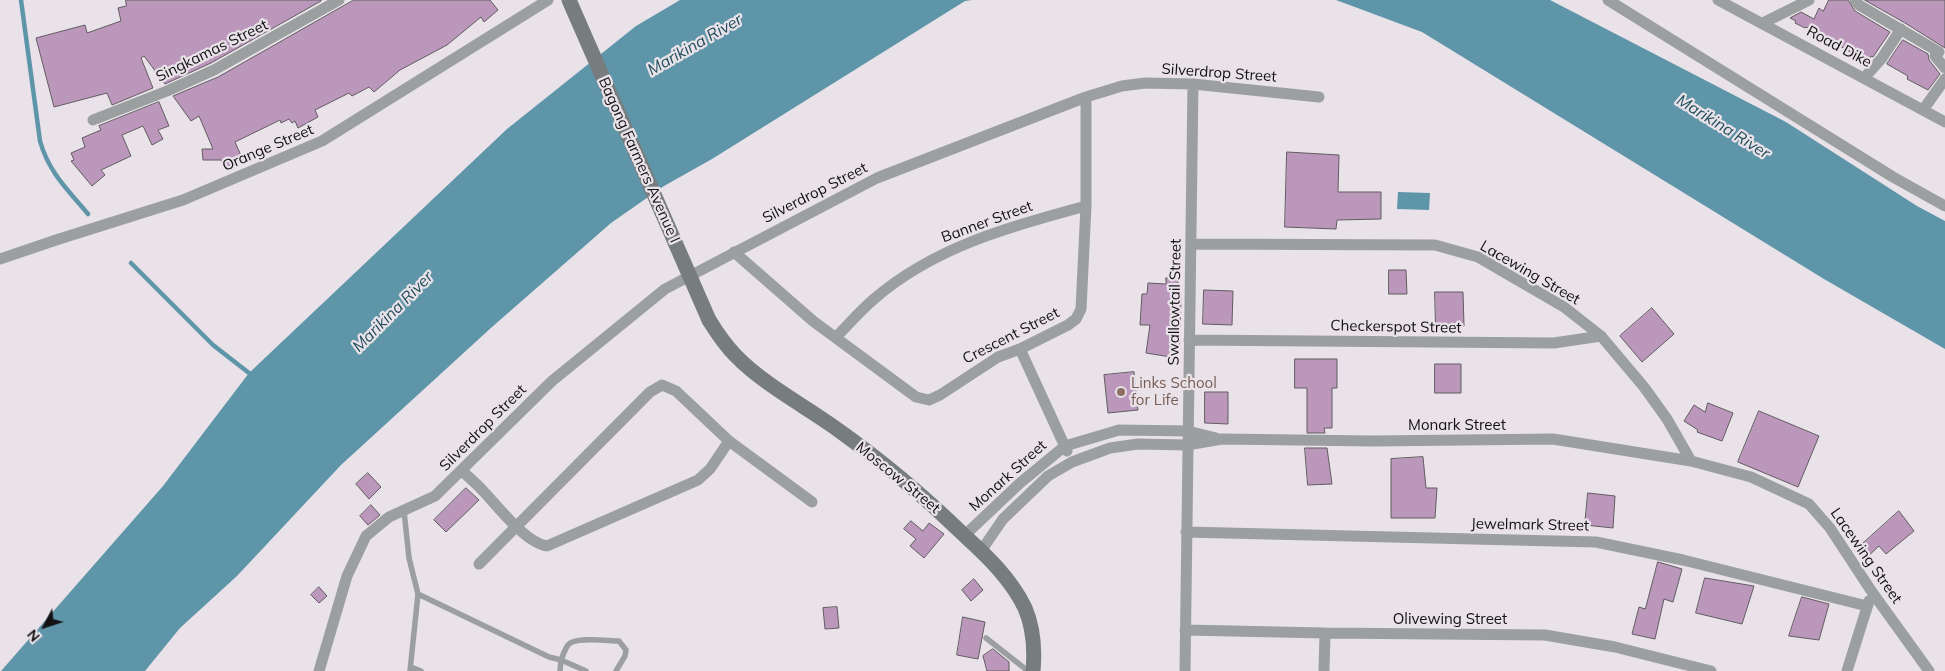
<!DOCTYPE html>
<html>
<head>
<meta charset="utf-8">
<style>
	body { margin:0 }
	#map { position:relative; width:1945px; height:671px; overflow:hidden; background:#e9e2e9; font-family:Mulish,sans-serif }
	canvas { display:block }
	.north { position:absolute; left:20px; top:601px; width:50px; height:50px; -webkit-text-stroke:4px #e9e2e9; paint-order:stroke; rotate:230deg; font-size:14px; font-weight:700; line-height:20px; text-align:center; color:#131113 }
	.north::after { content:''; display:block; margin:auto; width:18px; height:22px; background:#131113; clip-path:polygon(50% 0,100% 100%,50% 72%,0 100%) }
</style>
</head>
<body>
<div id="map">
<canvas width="1945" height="671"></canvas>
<div class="north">N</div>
</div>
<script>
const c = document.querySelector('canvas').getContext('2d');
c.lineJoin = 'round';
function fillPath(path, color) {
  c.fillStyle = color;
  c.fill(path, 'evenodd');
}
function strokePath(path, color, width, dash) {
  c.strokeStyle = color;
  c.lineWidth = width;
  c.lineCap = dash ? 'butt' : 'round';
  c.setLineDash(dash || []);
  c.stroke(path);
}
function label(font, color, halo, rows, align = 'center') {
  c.font = font + ' Mulish,sans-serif';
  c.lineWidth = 4.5;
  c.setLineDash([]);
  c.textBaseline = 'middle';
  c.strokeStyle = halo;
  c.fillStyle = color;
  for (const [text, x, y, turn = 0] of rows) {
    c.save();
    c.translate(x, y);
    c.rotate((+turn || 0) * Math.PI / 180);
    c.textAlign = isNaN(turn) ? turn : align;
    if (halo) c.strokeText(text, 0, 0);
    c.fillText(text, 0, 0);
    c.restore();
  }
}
fillPath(new Path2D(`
	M680 0H972L965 1 712 159 664 186 611 223 492 327 341 465 237 576 180 628 145 671H1L163 486 249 373 507 129 636 26Z
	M1336 0H1550L1786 122 1917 206 1945 221V349L1824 279 1422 32Z
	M1398 192 1430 193 1429 210 1397 209Z`), '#5e95a8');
strokePath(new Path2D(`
	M21 0 40 141C49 173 68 190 88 214
	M131 263 213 345 249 373`), '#5e95a8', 4.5);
const building = new Path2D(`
	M126 0H321V1L211 63 165 84 144 56 141 58 153 88 112 105 107 93 54 107 36 38 85 25 87 33 121 21 118 8 126 6Z
	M354 0H490L498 10 484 22 481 17 447 45 400 70 374 92 369 87 352 96 349 93 315 110 318 117 298 128 295 121 292 123 289 119 281 123 280 120 235 142 243 160 225 168 221 160H203L202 149H213L199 116 191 121 173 96 218 77Z
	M1829 0H1848L1855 11 1890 32 1873 57 1871 56 1869 60 1855 52 1854 54 1806 27 1805 28 1795 23 1796 21 1790 18 1801 12 1814 19 1819 8 1823 11Z
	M1865 0H1945V48L1905 23Z
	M1903 40 1928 54 1929 60 1940 74 1928 90 1907 79 1908 76 1887 64Z
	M159 102 169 126 158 130 163 139 152 145 143 126 122 135 131 156 101 170 105 175 92 186 71 161 74 160 71 153 85 147 82 138 101 130 99 126Z
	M1287 152 1339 155 1338 192H1381V219L1337 220 1336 229 1285 227Z
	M1389 270H1406L1407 294H1389Z
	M1166 278H1178V293H1181L1180 340 1177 358 1146 353 1150 325H1140L1142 294H1147L1148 283 1166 284Z
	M1204 290 1233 291 1232 325 1203 324Z
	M1435 292H1463L1464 326 1436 327Z
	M1652 308 1674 334 1642 362 1620 336Z
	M1295 359H1337V388H1332V428H1324L1325 433H1307V388H1295Z
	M1435 364H1461V393H1435Z
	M1134 372 1138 410 1108 413 1104 375Z
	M1205 392H1228V424L1205 423Z
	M1708 403 1733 413 1722 441 1697 432 1698 430 1684 421 1694 405 1705 412Z
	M1759 411 1819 436 1798 487 1738 462Z
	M1305 448H1327L1332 484 1308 485Z
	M1423 457 1426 488H1437L1435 518H1391V459Z
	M368 473 381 487 369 499 356 484Z
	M466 488 479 500 446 532 434 520Z
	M1588 493 1615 496 1613 528 1585 525Z
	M371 505 380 515 368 525 360 516Z
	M1899 511 1914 531 1886 554 1879 546 1865 559 1858 548Z
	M911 521 923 531 929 523 944 534 924 558 910 546 916 539 904 529Z
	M1658 562 1682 569 1673 602 1664 599 1655 639 1632 634 1639 607 1645 609Z
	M1705 578 1754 586 1742 624 1696 613Z
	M974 579 983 590 971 601 962 590Z
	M319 587 327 596 319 603 311 595Z
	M1802 597 1829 604 1819 640 1789 636Z
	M837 607 839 628 825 629 823 608Z
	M963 617 985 622 978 659 957 655Z
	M993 649 1009 662V671H987L983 656Z`);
fillPath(building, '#bb98bb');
strokePath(building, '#615c61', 1);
strokePath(new Path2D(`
	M404 511 409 558 418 594 410 671
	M418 594 549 657 561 660 560 671
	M986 638 1028 671
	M411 667 421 671
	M586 671 561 660C563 655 565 649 568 645 575 636 608 641 619 641L626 650 625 656 616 671`), '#9b9f9f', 5.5);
strokePath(new Path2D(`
	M1608 0 1893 177 1945 206
	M1718 0 1945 122
	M1855 0 1859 5 1939 52 1935 56 1945 68
	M1763 23 1809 0
	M1864 78 1882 58 1901 29
	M1923 110 1945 79
	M93 120 167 91 214 70 339 0
	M1192 244 1435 245 1478 257 1564 307 1601 336 1644 387 1667 419 1691 461
	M734 252 813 321 916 397 929 400 940 395 998 357 1020 349 1068 325 1076 319 1081 309 1086 206V97
	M0 259 56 240 183 200 322 141 548 0
	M836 337C848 325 860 311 874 299 934 247 1011 226 1086 206
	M1189 340 1554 343 1601 336
	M1020 349 1067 451
	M462 471C470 478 478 485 485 493 499 508 526 543 547 546L698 480 710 469 729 441
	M1186 532 1596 542 1683 560 1867 606
	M965 535 1020 483 1065 446 1119 430 1188 431 1216 438
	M981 551 1003 519 1048 476 1072 462 1110 448 1138 444 1187 445 1222 439 1373 441 1553 439 1691 461 1751 477 1809 504 1830 528 1872 592 1929 671
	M479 564 650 392 662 385 676 391 729 441 812 502
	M1185 630 1325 633 1545 635 1615 647 1711 671
	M319 671 347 576 366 536 389 517 435 496 552 381 665 289 877 178 1086 97 1122 86 1145 83 1193 84 1319 97
	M1185 671 1193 84
	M1324 671 1325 633
	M1847 671 1869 601`), '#9b9f9f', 11);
strokePath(new Path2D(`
	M709 320C717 333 725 345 736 356 762 383 803 405 834 427 881 460 924 496 965 536 988 557 1011 579 1025 608 1034 629 1035 649 1033 671`), '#777d7e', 15);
strokePath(new Path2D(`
	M569 0 709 320`), '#777d7e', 15);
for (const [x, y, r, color] of [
	[1121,392,5,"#8d6e63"]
]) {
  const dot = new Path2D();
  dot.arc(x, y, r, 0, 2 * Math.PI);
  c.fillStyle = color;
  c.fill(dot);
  strokePath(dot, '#e9e2e9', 2);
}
label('15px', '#131113', '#e9e2e9', [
	["Road Dike",1839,47,28],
	["Singkamas Street",212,51,-26],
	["Silverdrop Street",1219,73,4],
	["Orange Street",268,148,-23],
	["Bagong Farmers Avenue I",639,160,66],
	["Silverdrop Street",815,193,-27],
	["Banner Street",987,222,-20],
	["Lacewing Street",1530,273,30],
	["Swallowtail Street",1175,302,-89],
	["Checkerspot Street",1396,327,1],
	["Crescent Street",1011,336,-27],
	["Monark Street",1457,425],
	["Silverdrop Street",483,428,-45],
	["Monark Street",1008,476,-42],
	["Moscow Street",898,478,39],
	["Jewelmark Street",1530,525,1],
	["Lacewing Street",1866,556,55],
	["Olivewing Street",1450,619]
]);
label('15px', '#785e54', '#e9e2e9', [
	["Links School",1131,383],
	["for Life",1131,400]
], 'left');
label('italic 16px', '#1e4d5c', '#e9e2e9', [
	["Marikina River",695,45,-30],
	["Marikina River",1723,127,32],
	["Marikina River",393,312,-45]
]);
</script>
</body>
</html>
